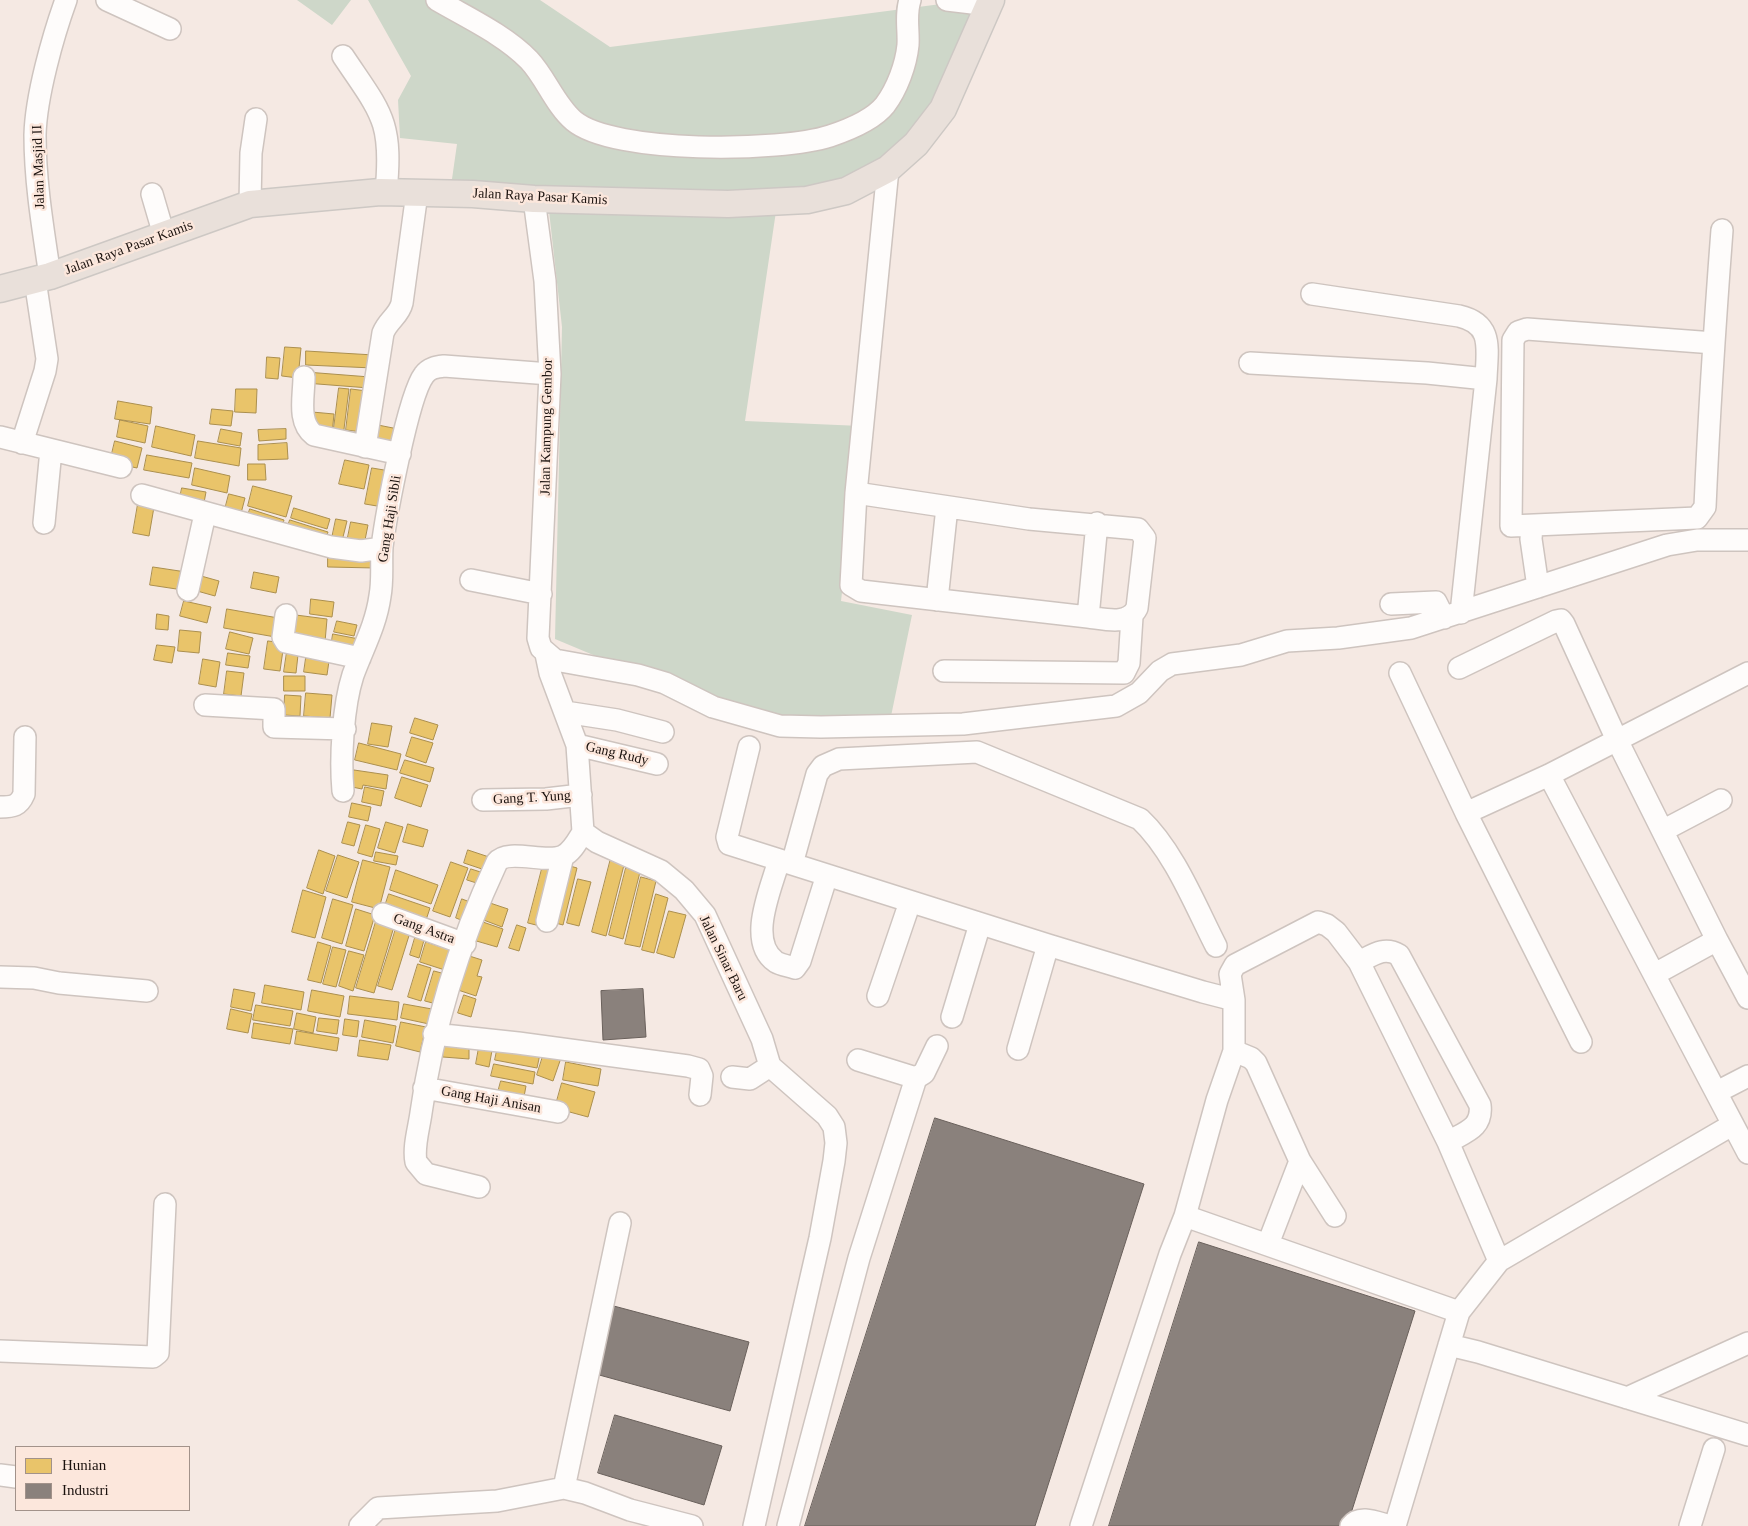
<!DOCTYPE html>
<html>
<head>
<meta charset="utf-8">
<style>
	body { margin:0 }
	#map { position:relative; width:1748px; height:1526px; overflow:hidden; background:#f5e9e3; font-family:"Times New Roman",serif }
	canvas { display:block }
	.legend { position:absolute; left:15px; top:1446px; width:175px; height:65px; box-sizing:border-box; background:#fce7dc; border:1px solid #a2928a; margin:0; padding:6px 9px; list-style:none; font-size:15px; color:#1b120e }
	.legend li { display:flex; align-items:center; gap:10px; height:25px }
	.legend b { width:25px; border:1px solid #a2928a }
</style>
</head>
<body>
<div id="map">
<canvas width="1748" height="1526"></canvas>
<ul class="legend">
<li><b style="height:14px;background:#e9c46a"></b>Hunian</li>
<li><b style="height:14px;background:#8a817c"></b>Industri</li>
</ul>
</div>
<script>
const c = document.querySelector('canvas').getContext('2d');
c.lineJoin = 'round';
function fillPath(path, color) {
  c.fillStyle = color;
  c.fill(path, 'evenodd');
}
function strokePath(path, color, width, dash) {
  c.strokeStyle = color;
  c.lineWidth = width;
  c.lineCap = dash ? 'butt' : 'round';
  c.setLineDash(dash || []);
  c.stroke(path);
}
function label(font, color, halo, rows, align = 'center') {
  c.font = font + ' "Times New Roman",serif';
  c.lineWidth = 5;
  c.setLineDash([]);
  c.textBaseline = 'middle';
  c.strokeStyle = halo;
  c.fillStyle = color;
  for (const [text, x, y, turn = 0] of rows) {
    c.save();
    c.translate(x, y);
    c.rotate((+turn || 0) * Math.PI / 180);
    c.textAlign = isNaN(turn) ? turn : align;
    if (halo) c.strokeText(text, 0, 0);
    c.fillText(text, 0, 0);
    c.restore();
  }
}
fillPath(new Path2D(`
	M297 0H351L332 25Z
	M368 0H540L610 47 972 0H990L888 185 779 191 745 421 861 426 841 601 912 615 890 721 801 726 708 703 555 639 562 327 547 193 451 186 457 144 400 138 398 100 411 76Z`), '#ced7c9');
const homes = new Path2D(`
	M285 347 301 348 298 378 282 376Z
	M306 351 374 355 373 368 306 365Z
	M267 357 280 358 278 379 266 378Z
	M306 372 370 377 369 388 305 383Z
	M339 388 349 389 343 437 333 436Z
	M236 389H257L256 413 235 412Z
	M351 389 367 391 362 432 346 430Z
	M118 401 152 407 150 424 115 419Z
	M212 409 233 411 231 426 210 424Z
	M312 412 334 414 332 434 310 431Z
	M120 420 148 426 145 443 117 437Z
	M373 424 403 430 400 445 370 439Z
	M156 426 195 435 191 456 152 447Z
	M221 429 242 433 240 446 218 442Z
	M286 429V439L259 441 258 430Z
	M115 441 142 448 137 468 110 462Z
	M198 441 241 448 239 466 195 458Z
	M287 443 288 459 258 460V445Z
	M147 455 192 463 189 478 144 470Z
	M345 460 369 465 364 489 339 484Z
	M248 464H265L266 480H248Z
	M195 468 230 476 227 493 192 485Z
	M372 468 390 471 383 507 365 504Z
	M253 486 292 496 286 517 248 506Z
	M182 488 206 492 203 508 179 503Z
	M229 494 245 498 239 521 223 517Z
	M138 504 154 507 149 536 133 533Z
	M294 508 330 519 327 529 291 518Z
	M250 509 284 520 280 533 246 522Z
	M336 519 347 521 341 545 331 543Z
	M290 520 328 532 324 545 286 532Z
	M351 522 368 525 364 545 347 542Z
	M328 553 375 554V568L328 567Z
	M153 567 186 572 183 590 150 585Z
	M254 572 279 577 276 593 251 588Z
	M194 574 219 581 215 596 190 589Z
	M311 599 334 602 332 617 310 614Z
	M184 601 211 607 207 623 180 616Z
	M227 609 284 619 281 638 224 628Z
	M157 614 169 616 168 630 156 629Z
	M288 614 327 619 325 642 285 637Z
	M337 621 357 625 354 636 334 632Z
	M180 630 201 632 199 653 178 651Z
	M230 632 253 638 249 654 226 649Z
	M333 634 359 639 356 652 331 647Z
	M268 641 284 643 280 671 264 669Z
	M157 645 175 647 172 663 154 660Z
	M288 645 299 646 296 673 284 672Z
	M228 653 250 656 248 668 226 665Z
	M306 658 329 661 327 675 304 672Z
	M203 659 220 662 216 687 199 684Z
	M227 671 244 673 241 696 224 694Z
	M284 676H305V691H284Z
	M306 693 332 695 330 718 304 716Z
	M285 695 301 696 300 716 284 715Z
	M415 718 438 725 433 740 410 733Z
	M372 723 392 726 388 747 368 744Z
	M412 737 433 743 426 763 406 756Z
	M359 743 401 754 397 770 355 760Z
	M405 760 434 768 430 782 400 773Z
	M354 770 388 775 386 789 363 785 362 789 352 787Z
	M402 777 428 785 421 807 395 798Z
	M365 787 384 791 381 806 362 802Z
	M352 803 371 807 368 821 349 817Z
	M348 822 360 825 354 846 342 843Z
	M386 822 403 827 395 853 378 848Z
	M408 824 428 830 423 847 403 842Z
	M366 825 380 829 372 857 358 853Z
	M319 850 335 856 323 894 307 888Z
	M468 850 495 859 491 872 464 863Z
	M376 852 398 856 396 865 374 861Z
	M338 855 359 862 347 898 326 891Z
	M611 858 625 861 606 936 592 932Z
	M363 860 390 867 379 909 352 902Z
	M451 862 468 868 450 917 433 911Z
	M563 864 577 868 563 925 548 921Z
	M543 865 559 869 544 927 528 923Z
	M626 868 640 872 623 939 609 935Z
	M471 869 490 875 486 886 467 880Z
	M396 870 438 885 431 904 390 890Z
	M641 877 656 881 640 947 625 944Z
	M578 879 591 882 579 926 567 923Z
	M303 890 326 897 315 938 292 932Z
	M389 894 430 908 424 926 383 912Z
	M656 894 668 898 654 953 642 950Z
	M333 899 353 905 342 944 322 938Z
	M462 899 478 905 471 924 456 918Z
	M487 902 508 909 502 927 481 919Z
	M356 909 375 915 364 951 346 946Z
	M669 911 686 915 674 958 657 953Z
	M378 915 396 920 374 993 356 988Z
	M480 921 503 929 497 947 473 940Z
	M398 922 412 926 392 990 378 986Z
	M517 925 526 928 519 951 509 948Z
	M417 931 426 933 419 958 410 955Z
	M318 942 331 946 321 983 308 980Z
	M426 942 457 952 451 972 420 962Z
	M333 947 346 950 336 987 323 984Z
	M349 951 364 955 353 991 339 986Z
	M463 954 482 960 477 976 482 977 476 996 452 988Z
	M418 964 431 968 421 1001 408 997Z
	M434 971 449 975 440 1005 425 1001Z
	M265 985 304 992 301 1010 262 1003Z
	M234 989 255 993 251 1011 231 1007Z
	M312 990 344 996 340 1017 308 1011Z
	M464 995 476 999 471 1017 458 1013Z
	M350 996 399 1002 397 1020 348 1014Z
	M404 1004 432 1009 429 1024 401 1018Z
	M256 1005 293 1011 290 1026 253 1020Z
	M231 1009 252 1014 248 1033 227 1029Z
	M297 1013 316 1017 313 1033 294 1029Z
	M319 1018 339 1020 337 1034 317 1031Z
	M345 1019 359 1021 357 1037 343 1035Z
	M365 1020 396 1026 393 1043 362 1037Z
	M401 1022 426 1027 420 1052 396 1046Z
	M254 1023 293 1029 290 1044 252 1038Z
	M297 1031 339 1038 337 1051 295 1044Z
	M444 1039 469 1040V1059L443 1057Z
	M360 1040 391 1045 388 1060 358 1056Z
	M480 1042 493 1045 489 1067 476 1064Z
	M498 1046 540 1054 537 1068 495 1060Z
	M544 1053 561 1058 553 1081 537 1075Z
	M566 1062 601 1069 598 1086 563 1080Z
	M494 1064 535 1072 533 1084 491 1076Z
	M501 1081 526 1086 523 1102 497 1096Z
	M562 1083 595 1092 588 1117 555 1108Z`);
fillPath(homes, '#e9c46a');
strokePath(homes, '#ab8f4e', 1);
const industry = new Path2D(`
	M643 989 646 1037 603 1040 601 991Z
	M935 1118 1144 1184 1035 1526H805Z
	M1199 1242 1415 1311 1347 1526H1109Z
	M610 1305 749 1342 730 1411 592 1373Z
	M615 1415 722 1446 704 1505 598 1473Z`);
fillPath(industry, '#8a817c');
strokePath(industry, '#69605b', 1);
const minor = new Path2D(`
	M107 0 170 29
	M437 0C466 17 505 35 529 60 546 78 555 105 574 121 614 154 781 152 830 136 848 130 873 120 885 105 897 89 906 65 908 45 909 30 905 15 910 0
	M947 0 989 5
	M343 56C381 113 393 120 386 192
	M152 194 164 235
	M534 199 545 281 550 374 538 638 541 648 555 660 638 675 665 683 713 707 780 726 821 727 963 724 1116 706 1139 693 1160 671 1172 664 1241 655 1287 641 1338 638 1411 628 1667 545 1697 540H1748
	M250 204 251 153 256 119
	M50 276C43 229 35 182 35 135 36 96 53 36 66 0
	M1312 294 1459 316C1494 324 1487 349 1486 379L1461 613
	M1714 343 1527 329 1518 332 1513 340 1511 526 1697 518 1705 507C1709 414 1715 322 1722 230
	M1250 363 1427 373 1486 379
	M304 377C304 396 297 422 314 435L400 454
	M0 437 121 467
	M22 443 45 371 47 359 35 280
	M365 447 383 333C388 320 399 316 402 303L417 193
	M856 493 1029 519 1138 529 1145 538 1137 608C1128 626 1105 619 1088 617L861 591 851 585 856 493 888 169
	M142 495 331 547 361 551 382 548
	M44 523 51 450
	M1532 526 1531 539 1538 587
	M471 580 541 594
	M188 590 205 514
	M937 600 947 507
	M1391 604 1436 602 1444 618
	M286 615 283 637 286 642 360 658
	M1088 617 1097 523
	M546 654 550 673 577 745 583 832 597 842 661 871 684 890 705 915 762 1039 770 1066 827 1116 834 1127 836 1143 834 1161 820 1238 754 1526
	M1459 668 1556 621 1561 620 1564 624 1617 740 1717 940 1655 974
	M944 671 1124 673 1129 663 1132 617
	M1400 673 1466 813 1581 1042
	M205 705 274 709V727L345 729
	M565 712 617 720 663 732
	M577 745 657 764
	M749 747 727 837 729 844 1048 945 1203 992 1234 1000
	M1549 775 1748 1153
	M343 791C340 758 343 706 353 675 363 648 376 625 380 596 383 580 381 564 382 547 386 516 408 396 424 375 429 368 436 367 444 366L550 374
	M483 800 546 799 581 795
	M0 807C13 807 19 806 24 794L25 737
	M1466 813 1549 775 1748 673
	M1664 830 1721 800
	M779 860C772 887 746 941 776 962 781 965 789 966 795 968L800 961 827 875
	M792 864 817 774 823 766 839 759 977 752 1140 819C1174 851 1195 905 1216 946
	M383 914 465 944
	M547 921 563 856
	M1717 940 1748 998
	M1359 962C1373 955 1384 946 1399 955L1480 1105C1483 1128 1465 1132 1448 1142
	M0 977 34 978 59 983 147 991
	M878 996 910 902
	M952 1017 980 924
	M434 1034 518 1043 688 1066 699 1069 702 1076 700 1095
	M1018 1049 1048 945
	M1234 1051 1251 1058 1256 1063 1300 1161 1335 1216
	M858 1060 916 1078 924 1073 937 1046
	M732 1077 750 1079 770 1066
	M424 1088 558 1112
	M1717 1092 1748 1076
	M479 1187 426 1174 416 1162C413 1147 419 1128 421 1113 433 1026 460 941 497 862 508 848 546 864 563 856 572 852 578 840 583 832
	M1185 1216 1459 1312
	M1268 1244 1300 1161
	M1449 1345 1478 1352 1748 1435
	M0 1351 153 1357 158 1353 165 1204
	M1627 1398 1748 1343
	M0 1475 16 1477
	M564 1488 585 1493 630 1510 692 1526
	M360 1526 378 1508 497 1501 564 1488 620 1223
	M788 1526 859 1258 916 1078
	M1081 1526 1170 1254 1185 1216 1217 1100 1234 1051V1000L1230 974 1235 965 1318 922 1327 925 1336 932 1359 962 1448 1142 1499 1261
	M1351 1526C1360 1514 1378 1523 1390 1526
	M1395 1526 1459 1312 1499 1261 1732 1125
	M1690 1526 1714 1449`);
const major = new Path2D(`
	M0 289 50 276 250 204 380 192 473 194 534 199 728 204 807 200 846 191 888 169 916 144 943 109 991 0`);
strokePath(minor, '#cec4bf', 24);
strokePath(major, '#cdc8c4', 29);
strokePath(minor, '#fefcfb', 21);
strokePath(major, '#e9e0da', 26);
label('14px', '#1b120e', '#fce7dc', [
	["Jalan Masjid II",39,167,-92],
	["Jalan Raya Pasar Kamis",540,197,3],
	["Jalan Raya Pasar Kamis",129,248,-20],
	["Jalan Kampung Gembor",547,427,-89],
	["Gang Haji Sibli",390,519,-81],
	["Gang Rudy",617,754,13],
	["Gang T. Yung",532,798,-3],
	["Gang Astra",424,929,20],
	["Jalan Sinar Baru",723,958,64],
	["Gang Haji Anisan",491,1100,10]
]);
</script>
</body>
</html>
